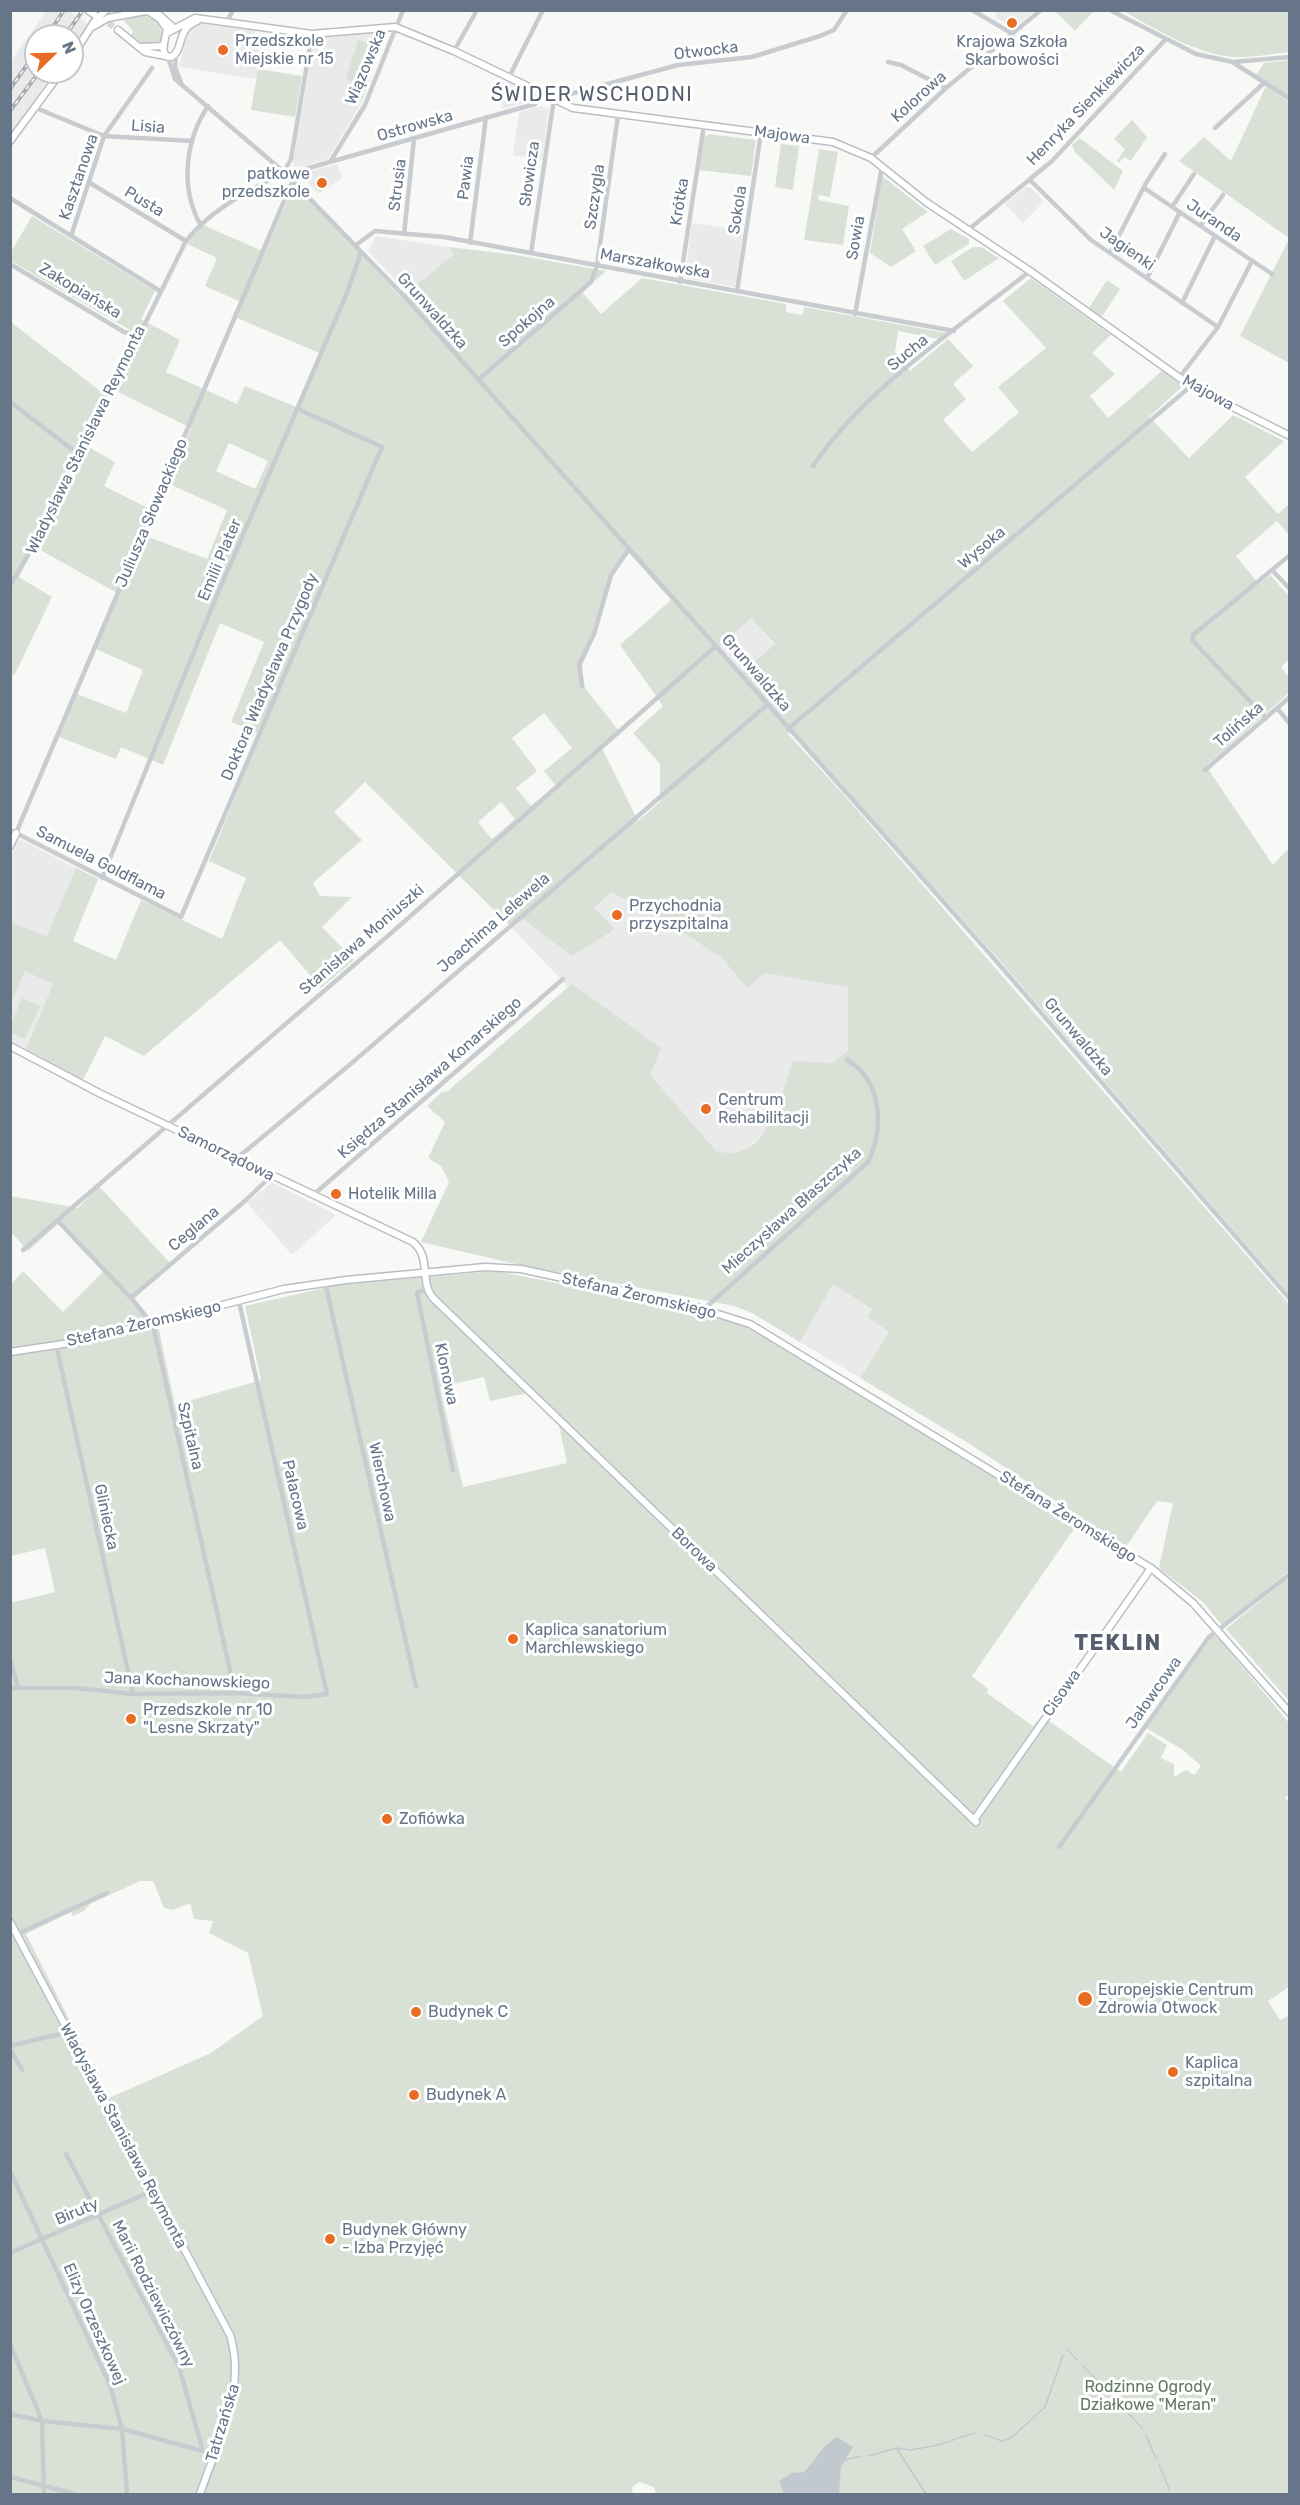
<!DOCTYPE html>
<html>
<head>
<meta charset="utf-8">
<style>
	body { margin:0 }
	#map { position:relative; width:1300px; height:2505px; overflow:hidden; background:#f8f9f6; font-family:Rubik,sans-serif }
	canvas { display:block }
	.frame { position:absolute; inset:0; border:12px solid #667588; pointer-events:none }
	.north { position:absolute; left:24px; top:24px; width:60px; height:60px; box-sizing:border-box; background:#fff; border:2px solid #c2c8cf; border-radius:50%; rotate:67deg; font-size:16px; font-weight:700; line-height:24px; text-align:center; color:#667588 }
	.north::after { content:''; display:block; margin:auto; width:21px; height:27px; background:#e96c25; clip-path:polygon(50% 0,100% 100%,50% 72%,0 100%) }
</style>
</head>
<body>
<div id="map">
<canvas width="1300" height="2505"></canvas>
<div class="frame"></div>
<div class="north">N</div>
</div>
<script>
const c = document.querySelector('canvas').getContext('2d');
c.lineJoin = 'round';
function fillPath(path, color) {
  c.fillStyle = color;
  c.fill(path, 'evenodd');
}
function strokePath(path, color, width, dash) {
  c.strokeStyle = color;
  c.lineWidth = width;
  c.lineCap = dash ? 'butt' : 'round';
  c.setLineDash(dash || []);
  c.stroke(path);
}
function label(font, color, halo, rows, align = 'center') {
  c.font = font + ' Rubik,sans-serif';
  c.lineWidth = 6;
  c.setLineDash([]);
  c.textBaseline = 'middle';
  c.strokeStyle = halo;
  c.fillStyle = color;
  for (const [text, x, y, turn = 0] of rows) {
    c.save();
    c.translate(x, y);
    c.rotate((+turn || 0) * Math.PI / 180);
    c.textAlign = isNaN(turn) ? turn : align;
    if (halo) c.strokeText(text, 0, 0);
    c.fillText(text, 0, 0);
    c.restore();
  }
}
fillPath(new Path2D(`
	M46 11H69L88 24 72 46V36H36V72H54L11 134V61Z
	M991 11V10L1034 11 1014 27 996 18V13Z
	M198 23 255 31 254 41 263 43 256 79 179 67 188 30Z
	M379 31 385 34 363 100 328 159 295 168 293 163 314 39Z
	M509 82 537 95 535 100 502 109 503 99 501 98Z
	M541 106 549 109 542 160 513 155 519 112Z
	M337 164 343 178 318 194 304 178 306 172Z
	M1026 187 1031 188 1044 201 1023 223 1005 204Z
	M692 223 743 230 735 287 685 278Z
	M376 236 449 247 453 255 407 292 368 251Z
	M751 618 775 645 742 673 718 646Z
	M627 830 915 1001 665 1220 454 1172 431 1161 450 1122 435 1104 568 987 512 928Z
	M19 839 98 879 26 1049 11 1041 10 859Z
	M272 1182 336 1215 292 1255 247 1203Z
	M833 1283 872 1309 867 1317 889 1332 860 1378 800 1342Z`), '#e9eae9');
fillPath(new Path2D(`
	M1055 11H1094L1075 31Z
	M1126 11H1289V52C1271 54 1252 58 1233 57 1196 54 1157 30 1125 12Z
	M146 16 154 19 161 26 162 39 158 44C145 45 140 43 131 35L133 31 124 21 127 17Z
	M358 40 375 45 360 84 346 79Z
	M1289 60V97L1256 75 1264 63Z
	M258 69 302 76 295 117 251 110Z
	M1266 86 1289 102V238L1179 161 1204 137 1231 161Z
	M1132 120 1147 137 1131 161 1124 157 1119 163 1117 161 1125 149 1114 139Z
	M709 134 756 140 751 176 699 170 704 138Z
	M1080 138 1123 171 1114 190 1075 152 1072 145Z
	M781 144 799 146 793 190 775 187Z
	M819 149 838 152 830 197 819 195 818 200 849 206 843 245 804 240Z
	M882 176 928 212 902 229 916 251 891 267 870 253Z
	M295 183 401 297 453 255 449 247 516 255 606 271 582 292 601 314 642 278 786 304V312L803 315 804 307 946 333 939 339 898 331 895 352 910 371 948 339 973 366 953 384 966 399 943 420 972 452 1019 412 998 387 1046 348 1003 301 1031 278 1111 335 1092 353 1115 374 1090 396 1108 418 1162 371 1183 386 1149 417 1189 458 1233 415 1284 441 1245 477 1278 514 1289 504V535L1277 521 1236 556 1259 584 1270 575 1289 596V660L1281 667 1289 677V693L1206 766 1273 865 1289 848V1294L994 954 792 731 788 734 844 795 1289 1304V1571L1226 1623 1221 1624 1203 1602 1159 1568 1173 1503 1157 1501 1126 1547 965 1441 860 1378 889 1332 867 1317 872 1309 833 1284 800 1342 752 1313 734 1306 520 1265 421 1242 449 1182 441 1166 428 1158 445 1122 427 1106 442 1092 448 1091 572 984 661 1048 650 1075 716 1151C768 1165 780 1097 793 1061L832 1063 848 1051V987L765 973 747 988 722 958 666 921 611 892 594 908 615 929 572 956 523 919 512 928 365 782 334 812 362 840 313 883 320 896 352 897 322 927 354 960 321 988 280 940 144 1056 105 1036 83 1080 26 1049 53 984 25 971 11 1003V922L47 937 76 868 98 879 73 941 116 960 141 900 222 939 246 878 209 861 261 734 231 722 264 642 220 623 163 765 121 747 116 759 59 737 77 694 126 713 143 670 96 649 119 594 35 547 19 577 52 597 14 676 11 673V322L109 398 85 445 115 462 104 486 156 512 146 536 207 559 227 510 167 483 191 428 114 390 140 336 11 261V252L32 216 155 291 141 319 180 340 166 372 237 404 245 386 297 407 319 353 237 318 243 303 205 286 217 258 187 244 203 225 265 252ZM229 443 268 461 255 489 216 471ZM629 553 671 600 620 645 663 706 633 733 660 764V802L638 821 601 746 619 731 585 688 582 666 596 634 613 575ZM751 618 775 644 742 673 719 646ZM544 713 572 748 544 771 556 786 531 806 516 788 537 771 512 738ZM501 802 515 819 492 839 478 822Z
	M951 229 969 239V244L935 265 923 246Z
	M1289 239V363L1240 336Z
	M973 247H981L999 258 964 281 951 261Z
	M1107 280 1120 289 1101 318 1089 308Z
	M22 998 40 1006 25 1039 11 1033V1024Z
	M99 1186 170 1263 132 1295 159 1330 175 1405 261 1380 245 1306 337 1285 496 1271 693 1310 727 1319 768 1337 1076 1526 972 1676 988 1689 987 1693 1033 1726 1042 1716 1121 1772 1148 1733 1167 1745 1161 1758 1174 1764V1777L1186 1770 1194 1775 1201 1766 1183 1750 1146 1728 1213 1635 1218 1637 1289 1723V1795L1285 1798 1290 1803 1289 1987 1268 2001 1280 2020 1290 2015 1289 2494H656L654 2487 640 2482 632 2487 633 2494H11L10 1603 55 1592 45 1548 11 1556V1284L23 1271 63 1312 103 1272 58 1224 28 1251 11 1232V1196L78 1208ZM484 1377 490 1401 528 1393 558 1421 567 1463 463 1487 440 1387ZM140 1881H153L164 1908 173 1910 190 1903 194 1919 213 1921 209 1933 248 1953 263 2016 211 2053 109 2098 26 1934 71 1912 73 1916 84 1911 90 1904Z
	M1289 1577V1701L1226 1629Z`), '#d9e1d7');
fillPath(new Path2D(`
	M837 2437 853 2447 841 2467 839 2493 784 2494 779 2481 792 2473 804 2472C816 2460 822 2445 837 2437Z`), '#c1c9cf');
strokePath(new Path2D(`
	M1067 2349 1077 2360
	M1082 2365 1098 2381
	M1103 2386 1121 2406
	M1126 2411 1143 2429
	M985 2435 1002 2441 1011 2438 1045 2407 1063 2355
	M1146 2435 1156 2459
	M897 2449 926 2494
	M868 2456 897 2448 910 2450 938 2445 977 2432
	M845 2460 861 2456
	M1159 2465 1170 2491
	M1173 2494H1174`), '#c1c9cf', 1.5);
strokePath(new Path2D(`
	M101 18 118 30`), '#d4d8da', 6, [6, 3]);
const secondary = new Path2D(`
	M89 11 95 15
	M148 11 160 19 167 29 163 48 165 55
	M157 13 174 28
	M92 27 108 18 146 11
	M118 30 145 52 171 57C185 50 175 30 197 21
	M167 33 195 18 312 34 395 27 454 51 573 108 833 142 871 158 926 202 1030 271 1191 386 1290 436
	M141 47 164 46
	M72 57 94 22 106 10
	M10 141 61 72
	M10 846 16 833
	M10 1046 101 1094 413 1242C431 1257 420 1280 432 1297L976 1822
	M10 1352 83 1341 284 1289 346 1280 485 1267 521 1269 696 1307 750 1324 1151 1568 1193 1603 1290 1713
	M974 1820 1151 1568
	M10 1922 230 2335C247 2390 217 2443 200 2494`);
strokePath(secondary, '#babec4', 9);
strokePath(new Path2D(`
	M972 10 1013 34
	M1110 10 1196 54 1233 62 1290 57
	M227 22 233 10
	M454 51 477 10
	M176 54 175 67 181 82
	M168 57 175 79 284 172 405 297 990 954 1290 1299
	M888 62 901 65 946 88
	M1234 63 1290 99
	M509 77 543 10
	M559 101 563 96 678 65 752 57 820 36 834 30 847 10
	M36 108 104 136 192 141
	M1215 128 1264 83
	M871 158 946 88 1041 10
	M330 162 365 105 403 10
	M284 172 291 159 312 34
	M1030 180 1091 240 1218 327
	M90 183 186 241
	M1144 188 1272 274
	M10 198 160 291
	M1172 207 1194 174
	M200 224C180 187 185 141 208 106
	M1201 225 1223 195
	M968 230 1052 161 1165 40
	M404 234 414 139
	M71 236 104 136 152 68
	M470 243 486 117
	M356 245 375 231 444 237 954 331
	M531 253 554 99
	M1110 253 1146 183 1165 154
	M10 264 124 332 138 336
	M1147 278 1180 212
	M680 282 704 125
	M737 291 761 133
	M1182 303 1215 236
	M855 314 882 167
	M1179 378 1218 327 1252 261
	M478 380 591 282 597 266 618 115
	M10 402 77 453
	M813 466C865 388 957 329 1030 271
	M1272 570 1290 589
	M10 586 60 499 87 431 124 366 186 241C212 208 248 192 284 172
	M582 686 579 664 594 634 611 575 629 549
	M1277 708 1290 724
	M1266 718 1193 641V635L1290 555
	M788 729 1191 386
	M1205 770 1290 697
	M10 830 181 917 382 447 298 409
	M16 833 293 180 305 169 535 104 543 94
	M102 878 215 600 347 293 361 252
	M236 1159 353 1062 768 704
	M313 1195 563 979
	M57 1220 131 1298 153 1325 235 1693
	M23 1250 389 935 716 646
	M325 1282 416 1687
	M427 1288 417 1293 453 1470
	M131 1298 246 1200 271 1176
	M704 1309 868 1162C884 1128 883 1081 847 1060
	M56 1344 133 1694
	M10 1659 18 1688
	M10 1688H76L133 1694 235 1693 305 1697 327 1694 239 1302
	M1059 1847 1209 1637 1290 1574
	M17 1934 107 1893
	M10 2046 68 2032
	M10 2049 22 2070
	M66 2154 179 2367 203 2451
	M10 2171 110 2385 122 2429 127 2494
	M10 2253 152 2191
	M10 2344 42 2421 44 2494
	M10 2414 42 2421 122 2429 214 2454
	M10 2477 75 2494`), '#c8cbcf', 4.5);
strokePath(secondary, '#fff', 6);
const rail = new Path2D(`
	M47 36 64 10
	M65 36 83 10
	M10 89 36 52
	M10 111 39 72`);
strokePath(rail, '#a8adb4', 4);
strokePath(rail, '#fff', 1.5, [4.5]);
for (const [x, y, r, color] of [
	[1012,23,6,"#e96c25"],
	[223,50,6,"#e96c25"],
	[322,183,6,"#e96c25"],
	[617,915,6,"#e96c25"],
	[706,1109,6,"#e96c25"],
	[336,1194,6,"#e96c25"],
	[513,1639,6,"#e96c25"],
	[131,1719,6,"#e96c25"],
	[387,1819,6,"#e96c25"],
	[1085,1999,8,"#e96c25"],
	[416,2012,6,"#e96c25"],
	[1173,2072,6,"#e96c25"],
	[414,2095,6,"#e96c25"],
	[330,2239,6,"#e96c25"]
]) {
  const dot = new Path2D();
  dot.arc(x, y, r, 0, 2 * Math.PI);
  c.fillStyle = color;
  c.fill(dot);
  strokePath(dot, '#fff', 2);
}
label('16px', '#667588', '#fff', [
	["Przedszkole",235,41],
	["Miejskie nr 15",235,59],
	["Krajowa Szkoła",1012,42,"center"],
	["Skarbowości",1012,60,"center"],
	["patkowe",310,174,"right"],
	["przedszkole",310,192,"right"],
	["Przychodnia",629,906],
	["przyszpitalna",629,924],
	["Centrum",718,1100],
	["Rehabilitacji",718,1118],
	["Hotelik Milla",348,1194],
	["Kaplica sanatorium",525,1630],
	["Marchlewskiego",525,1648],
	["Przedszkole nr 10",143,1710],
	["\"Lesne Skrzaty\"",143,1728],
	["Zofiówka",399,1819],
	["Europejskie Centrum",1098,1990],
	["Zdrowia Otwock",1098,2008],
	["Budynek C",428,2012],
	["Kaplica",1185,2063],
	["szpitalna",1185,2081],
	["Budynek A",426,2095],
	["Budynek Główny",342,2230],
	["- Izba Przyjęć",342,2248]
], 'left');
label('16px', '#667588', '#fff', [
	["Otwocka",706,51,-7],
	["Wiązowska",366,67,-67],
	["Kolorowa",919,97,-42],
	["Henryka Sienkiewicza",1086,105,-46],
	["Ostrowska",415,126,-16],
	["Lisia",148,127,4],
	["Majowa",782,135,8],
	["Słowicza",530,174,-82],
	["Kasztanowa",79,177,-71],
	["Pawia",466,178,-83],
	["Strusia",398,185,-83],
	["Szczygla",595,197,-82],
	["Pusta",144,202,31],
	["Krótka",680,202,-81],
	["Sokola",738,210,-81],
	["Juranda",1214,221,34],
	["Sowia",856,238,-80],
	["Jagienki",1127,249,35],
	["Marszałkowska",655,264,10],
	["Zakopiańska",80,291,31],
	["Grunwaldzka",432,311,48],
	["Spokojna",527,322,-41],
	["Sucha",908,353,-39],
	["Majowa",1208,393,29],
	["Władysława Stanisława Reymonta",86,440,-64],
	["Juliusza Słowackiego",152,513,-67],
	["Wysoka",982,548,-40],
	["Emilii Plater",220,560,-67],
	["Grunwaldzka",756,673,49],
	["Doktora Władysława Przygody",270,677,-67],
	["Tolińska",1239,725,-41],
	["Samuela Goldflama",101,863,27],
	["Joachima Lelewela",494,923,-41],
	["Stanisława Moniuszki",362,940,-41],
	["Grunwaldzka",1078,1037,50],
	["Księdza Stanisława Konarskiego",430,1078,-41],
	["Samorządowa",226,1154,26],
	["Mieczysława Błaszczyka",792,1211,-42],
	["Ceglana",194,1229,-40],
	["Stefana Żeromskiego",639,1296,13],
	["Stefana Żeromskiego",144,1324,-13],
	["Klonowa",446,1374,78],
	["Szpitalna",190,1436,77],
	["Wierchowa",382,1482,78],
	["Pałacowa",295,1495,77],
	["Gliniecka",106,1517,78],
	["Stefana Żeromskiego",1068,1517,32],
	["Borowa",694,1550,44],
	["Jana Kochanowskiego",187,1681,2],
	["Cisowa",1062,1693,-55],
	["Jałowcowa",1154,1693,-55],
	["Władysława Stanisława Reymonta",123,2136,62],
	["Biruty",77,2212,-23],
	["Marii Rodziewiczówny",153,2294,63],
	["Elizy Orzeszkowej",94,2324,66],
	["Tatrzańska",223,2423,-73]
]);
label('16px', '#647a62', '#fff', [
	["Rodzinne Ogrody",1148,2387],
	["Działkowe \"Meran\"",1148,2405]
]);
c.letterSpacing = '1.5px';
label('20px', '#555f6d', '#fff', [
	["ŚWIDER WSCHODNI",592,95]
]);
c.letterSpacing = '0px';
c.letterSpacing = '1.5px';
label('bold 22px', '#555f6d', '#fff', [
	["TEKLIN",1118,1644]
]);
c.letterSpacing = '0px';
</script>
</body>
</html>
